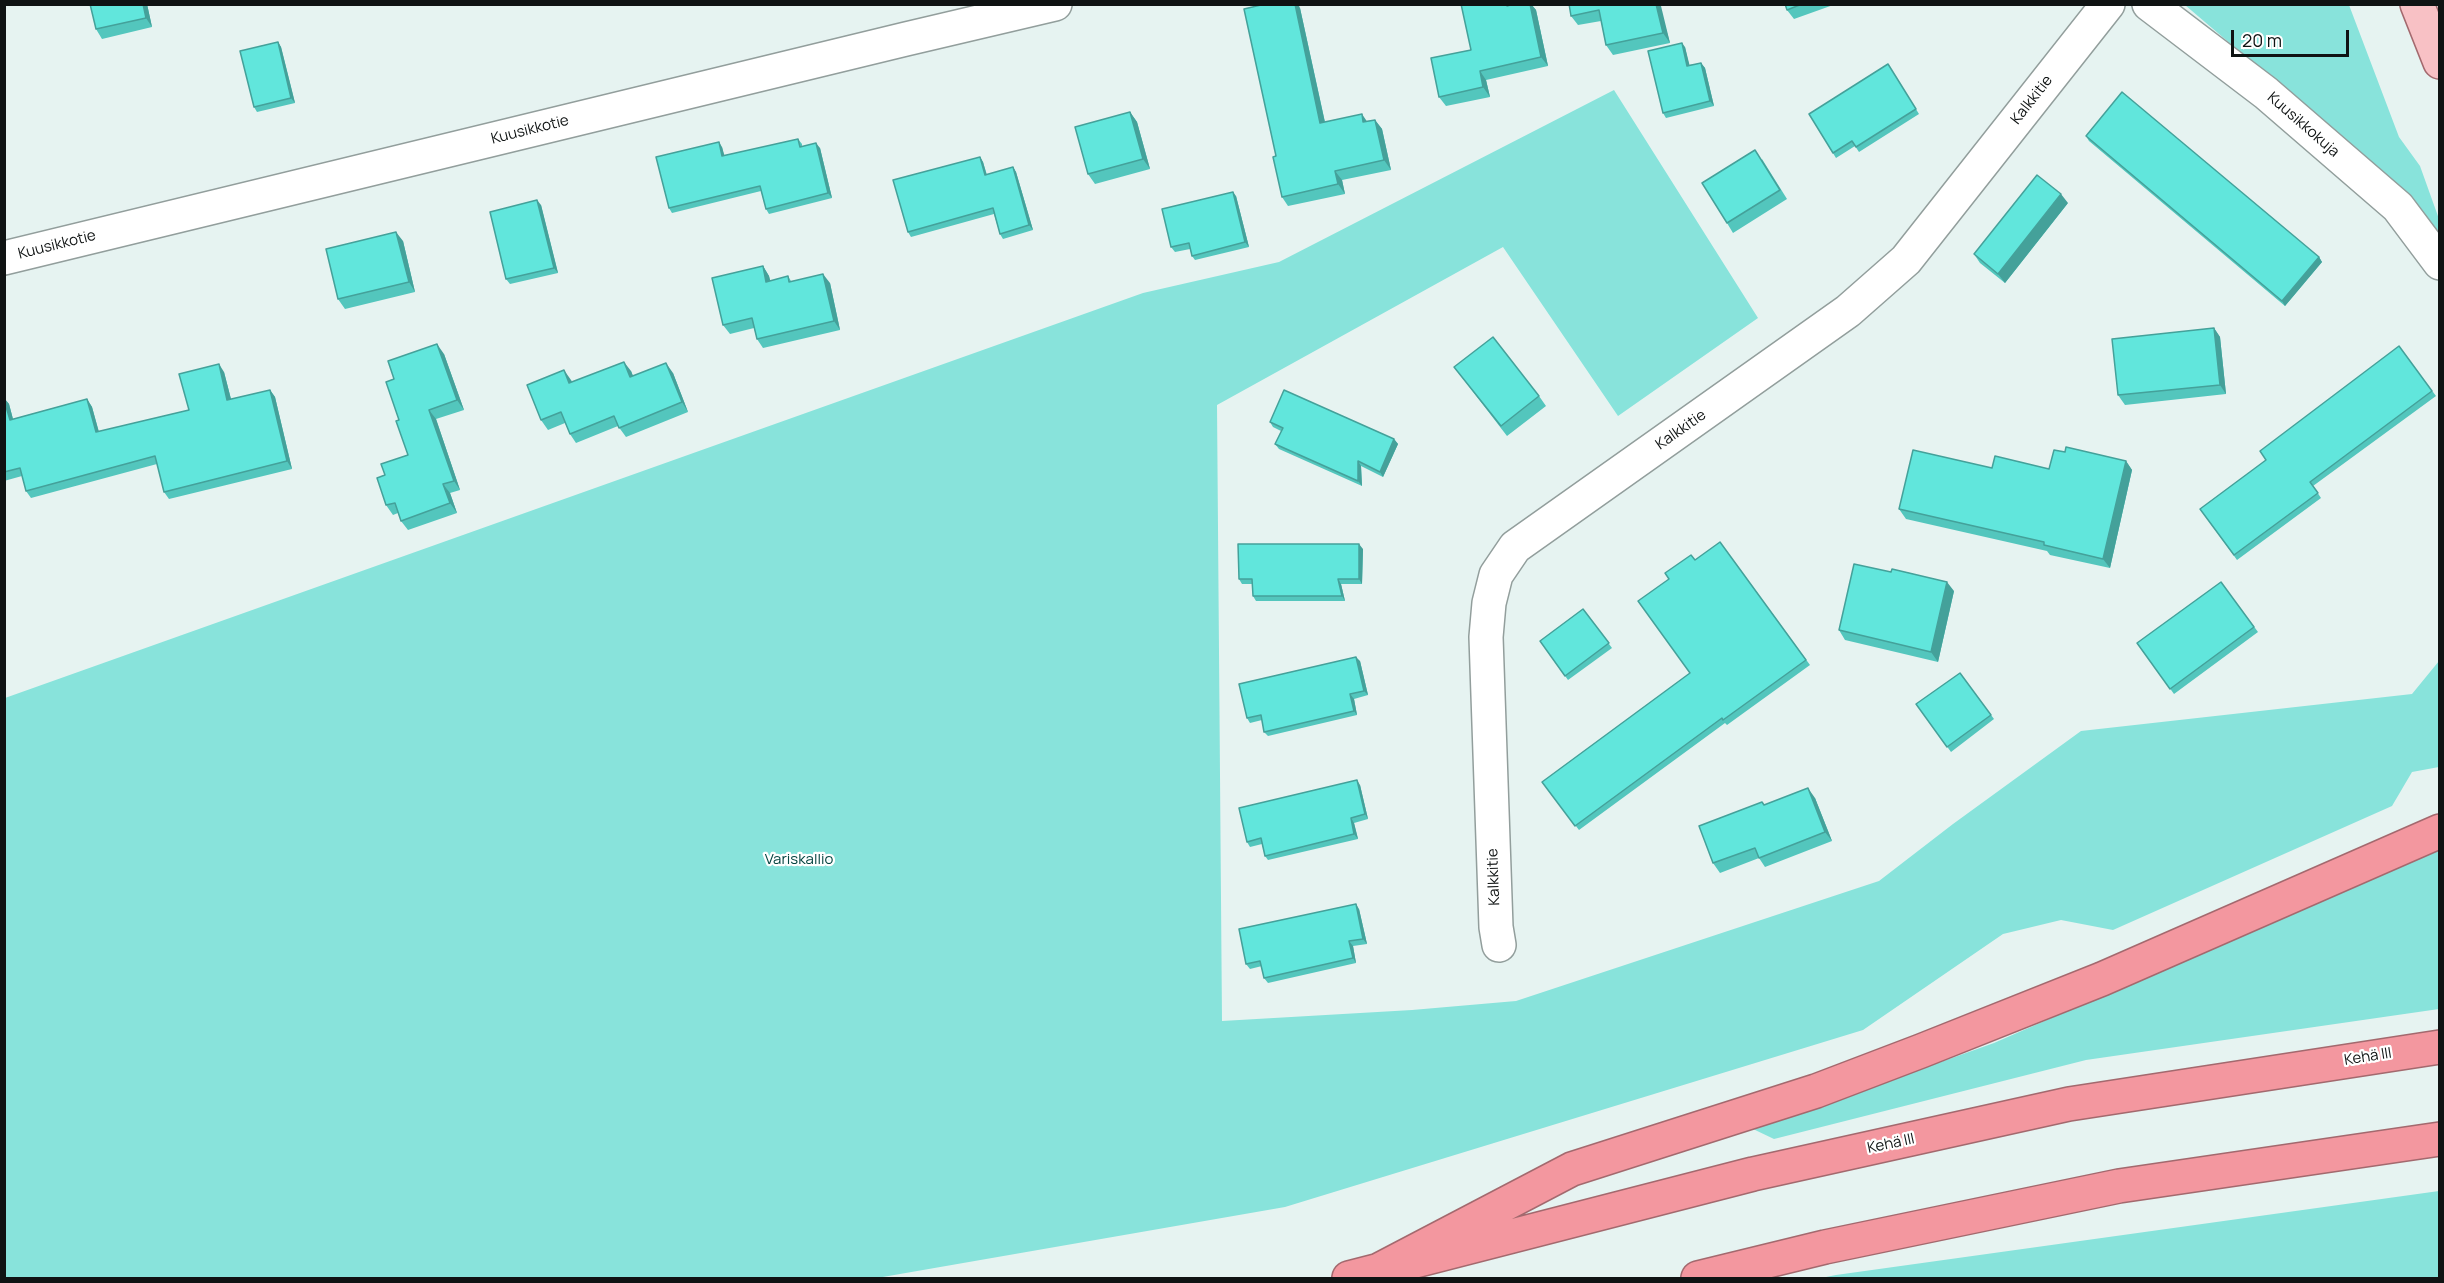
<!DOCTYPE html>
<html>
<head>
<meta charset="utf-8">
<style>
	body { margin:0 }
	#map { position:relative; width:2444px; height:1283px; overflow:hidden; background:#e6f3f1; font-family:Manrope,sans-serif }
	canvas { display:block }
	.frame { position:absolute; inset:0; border:6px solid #0f1313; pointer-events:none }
	.scale { position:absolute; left:2231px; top:30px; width:118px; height:27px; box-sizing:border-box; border:3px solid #0f1313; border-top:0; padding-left:8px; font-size:18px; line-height:21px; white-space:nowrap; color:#0f1313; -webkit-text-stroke:4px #fff; paint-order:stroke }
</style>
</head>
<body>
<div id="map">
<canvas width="2444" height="1283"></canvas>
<div class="frame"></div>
<div class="scale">20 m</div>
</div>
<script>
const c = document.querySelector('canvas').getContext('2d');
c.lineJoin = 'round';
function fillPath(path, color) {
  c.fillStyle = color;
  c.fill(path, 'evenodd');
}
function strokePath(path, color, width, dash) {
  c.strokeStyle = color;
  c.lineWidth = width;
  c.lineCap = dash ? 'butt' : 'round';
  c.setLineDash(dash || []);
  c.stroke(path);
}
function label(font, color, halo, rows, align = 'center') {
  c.font = font + ' Manrope,sans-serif';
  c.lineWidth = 4.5;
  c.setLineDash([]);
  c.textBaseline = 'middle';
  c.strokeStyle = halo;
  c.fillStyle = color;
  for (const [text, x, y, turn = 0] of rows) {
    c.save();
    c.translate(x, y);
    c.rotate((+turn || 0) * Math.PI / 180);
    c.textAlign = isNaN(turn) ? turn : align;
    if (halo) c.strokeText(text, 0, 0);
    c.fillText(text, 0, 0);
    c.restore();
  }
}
fillPath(new Path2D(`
	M2185 5H2349L2399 137 2420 166 2439 219V229L2433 233 2395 184Z
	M1614 90 1758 318 1618 416 1503 247 1217 405 1222 1021 1412 1010 1516 1001 1879 881 1953 824 2081 731 2412 694 2439 661V767L2412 772 2392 806 2113 930 2061 920 2003 934 1863 1030 1285 1207 877 1278H5V698L1143 293 1279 262Z
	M2439 849V1009L2086 1060 1774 1139 1753 1129 1994 1043Z
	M2439 1191V1278H1821L1836 1275Z`), '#88e3db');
const street = new Path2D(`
	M2149 4 2266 93 2398 207 2440 263
	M1499 945 1496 927 1486 637 1489 603 1496 575 1515 547 1848 311 1906 260 2108 4`);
const secondary = new Path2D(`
	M4 258 906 39 1055 4`);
const primary = new Path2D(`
	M2417 4 2440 62`);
const highway = new Path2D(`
	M1379 1270 1572 1169 1816 1091 1921 1051 2102 979 2440 831
	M1349 1278 1753 1174 2069 1104 2440 1047
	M1698 1278 1825 1247 2119 1186 2440 1139`);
strokePath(street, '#929e9c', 36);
strokePath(secondary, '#929e9c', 36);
strokePath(primary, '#a3696e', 36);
strokePath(highway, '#a3696e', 36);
strokePath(street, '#fff', 33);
strokePath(secondary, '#fff', 33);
strokePath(primary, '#f8c1c5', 33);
strokePath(highway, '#f3979f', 33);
fillPath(new Path2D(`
	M90 4H147L152 27 102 39 96 29Z
	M1514 4H1531L1536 10 1548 66 1486 80 1490 97 1446 106 1439 97 1471 50 1511 5Z
	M1569 4H1659L1670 43 1613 55 1606 45 1601 21 1578 25 1571 16Z
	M1785 4H1836L1794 19 1787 10Z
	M1300 8 1325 122H1367L1375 120 1382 129 1391 170 1342 180 1345 194 1288 206 1282 197 1276 156Z
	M278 42 281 47 295 103 257 112 254 107Z
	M1685 47 1689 65 1701 63 1705 68 1714 106 1666 118 1663 113Z
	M1888 64 1919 114 1859 152 1855 146 1836 158 1809 114Z
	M1130 112 1137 122 1150 169 1095 184 1088 174Z
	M2086 136 2319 257 2322 262 2285 306 2089 141Z
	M798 139 802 144V146L820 148 832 198 769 214 766 209 761 191 672 213 669 208 722 147 724 156Z
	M980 157 983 162 987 175 1013 167 1016 172 1033 230 1003 239 1000 234 994 214 911 237 908 232Z
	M1762 159 1787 199 1733 233 1727 223Z
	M1236 196 1249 247 1195 260 1192 256 1190 249 1175 252 1171 247Z
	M2068 203 2005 283 1980 263 1974 254Z
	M541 205 558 273 510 284 506 279Z
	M403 241 415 292 345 309 338 299Z
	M763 266 769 276 770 281 788 276 791 281 830 283 840 330 763 348 757 339 754 328 730 334 723 325Z
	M2214 328 2220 337 2226 394 2125 405 2118 395Z
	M2399 346 2436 396 2313 486 2321 498 2237 560 2200 509 2266 460Z
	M444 354 464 410 436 419 460 490 450 493 457 513 408 530 401 521 398 513 393 515 386 505 385 475 408 455 399 420 394 379Z
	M1454 367 1539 396 1546 406 1507 436Z
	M631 371 633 376 673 373 688 412 626 437 618 426 576 443 570 434 565 423 548 430 541 420 571 380 572 382Z
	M224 372 231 399 270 390 275 397 292 469 169 499 164 492 157 464 31 498 26 491 22 476 4 481V398L9 404 13 419 87 399 92 407 99 432 189 410Z
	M1270 422 1394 439 1398 444 1383 477 1361 466 1362 486 1279 449 1275 444 1281 431 1273 427Z
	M2065 452 2126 461 2132 470 2110 568 2050 555 2047 551 1906 519 1899 509 1992 468 2049 469Z
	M1720 542 1810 665 1727 725 1725 723 1579 830 1542 782 1690 673 1695 560Z
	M1363 549 1362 584H1341L1345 601H1256L1253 596V584H1242L1239 579Z
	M2221 582 2258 632 2174 694 2137 643Z
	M1954 591 1938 662 1845 640 1839 630Z
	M1583 609 1612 648 1568 680 1540 641Z
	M1360 661 1368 695 1354 699 1357 715 1268 736 1264 732 1262 720 1250 723 1247 718Z
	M1960 673 1994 719 1951 752 1916 704Z
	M1360 785 1368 819 1354 823 1358 839 1268 860 1265 856 1262 844 1250 847 1247 842Z
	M1815 798 1832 841 1765 867 1759 858 1720 873 1713 863 1762 802 1764 805Z
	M1359 909 1367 944 1353 946 1356 963 1268 983 1264 978 1262 966 1250 969 1246 964Z`), '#53c6bd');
fillPath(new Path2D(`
	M143 4H147L152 27 146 18Z
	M1295 4H1298L1300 8 1327 132 1320 123Z
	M1530 4H1531L1536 10 1548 66 1541 57Z
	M1656 4H1659L1661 6 1670 43 1663 33Z
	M278 42 281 47 295 103 291 98Z
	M1682 43 1685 47 1691 71 1687 66Z
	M1701 63 1705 68 1714 106 1710 101Z
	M1480 71 1486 80 1490 97 1483 87Z
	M1130 112 1137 122 1150 169 1143 159Z
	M1362 114 1368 123 1363 122Z
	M1375 120 1382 129 1391 170 1384 160Z
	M719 142 722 147 726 161 722 156Z
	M816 143 820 148 832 198 828 193Z
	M980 157 983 162 988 180 985 175Z
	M1013 167 1016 172 1033 230 1029 225Z
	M1335 171 1342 180 1345 194 1338 184Z
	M1233 192 1236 196 1249 247 1245 242Z
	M2061 194 2068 203 2005 283 1998 274Z
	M537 200 541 205 558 273 554 268Z
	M396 232 403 241 415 292 409 282Z
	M2319 257 2322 262 2285 306 2282 301Z
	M763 266 769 276 773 291 766 282Z
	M823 274 830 283 840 330 834 321Z
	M2214 328 2220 337 2226 394 2220 385Z
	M437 344 444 354 464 410 457 400Z
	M624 362 631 371 637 386 630 377Z
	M666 363 673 373 688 412 682 402Z
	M219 364 224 372 233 407 227 400Z
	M564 370 571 380 576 393 569 383Z
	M270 390 275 397 292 469 287 461Z
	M4 398 9 404 15 427 10 420Z
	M87 399 92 407 101 440 96 432Z
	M429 410 436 419 460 490 454 481Z
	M1394 439 1398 444 1383 477 1380 472Z
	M1358 461 1361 466 1362 486 1358 481Z
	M2126 461 2132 470 2110 568 2103 559Z
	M443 484 450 493 457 513 450 503Z
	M1359 544 1363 549 1362 584 1359 579Z
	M1338 579 1341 584 1345 601 1342 596Z
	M1947 582 1954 591 1938 662 1931 652Z
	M1356 657 1360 661 1368 695 1364 691Z
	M1350 694 1354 699 1357 715 1354 711Z
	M1357 780 1360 785 1368 819 1365 814Z
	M1808 788 1815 798 1832 841 1825 832Z
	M1351 818 1354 823 1358 839 1354 834Z
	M1356 904 1359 909 1367 944 1363 939Z
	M1349 941 1353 946 1356 963 1353 958Z`), '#44a19a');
const building = new Path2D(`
	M90 4H143L146 18 96 29Z
	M1265 4H1295L1320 123 1362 114 1363 122 1375 120 1384 160 1335 171 1338 184 1282 197 1273 157 1276 156 1244 9Z
	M1461 4H1506L1507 6 1514 4H1530L1541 57 1480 71 1483 87 1439 97 1431 58 1471 50Z
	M1569 4H1656L1663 33 1606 45 1599 10 1571 16Z
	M1785 4H1802L1787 10Z
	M278 42 291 98 254 107 240 51Z
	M1682 43 1687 66 1701 63 1710 101 1663 113 1648 51Z
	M1888 64 1916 109 1856 147 1852 141 1833 153 1809 114Z
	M2122 92 2319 257 2282 301 2086 136Z
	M1130 112 1143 159 1088 174 1075 127Z
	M798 139 800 147 816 143 828 193 766 209 760 186 669 208 656 157 719 142 722 156Z
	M1755 150 1780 190 1727 223 1702 183Z
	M980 157 985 175 1013 167 1029 225 1000 234 993 208 908 232 893 180Z
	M2037 175 2061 194 1998 274 1974 254Z
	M1233 192 1245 242 1192 256 1189 243 1171 247 1162 209Z
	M537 200 554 268 506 279 490 212Z
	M396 232 409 282 338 299 326 249Z
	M763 266 766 282 788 276 789 282 823 274 834 321 757 339 752 318 723 325 712 278Z
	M2214 328 2220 385 2118 395 2112 339Z
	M1493 337 1539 396 1501 426 1454 367Z
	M437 344 457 400 429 410 454 481 443 484 450 503 401 521 395 503 386 505 377 478 385 475 381 464 408 455 396 421 399 420 386 382 394 379 388 361Z
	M2399 346 2432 391 2310 482 2318 493 2234 555 2200 509 2266 460 2260 451Z
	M624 362 630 377 666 363 682 402 619 428 614 416 570 434 561 412 541 420 527 385 564 370 569 383Z
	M219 364 227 400 270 390 287 461 164 492 155 456 26 491 20 468 4 472V400L10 420 87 399 96 432 189 410 179 374Z
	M1284 390 1394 439 1380 472 1358 461V481L1275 444 1283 428 1270 422Z
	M2066 447 2126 461 2103 559 2044 545V542L1899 509 1913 450 1992 468 1995 456 2049 469 2054 450 2065 452Z
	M1720 542 1806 660 1723 720 1722 718 1575 826 1542 782 1690 673 1638 601 1669 579 1665 573 1691 555 1695 560Z
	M1238 544H1359V579H1338L1342 596H1253L1252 579H1239Z
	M1854 564 1891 572 1892 569 1947 582 1931 652 1839 630Z
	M2221 582 2254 627 2170 689 2137 643Z
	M1583 609 1609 643 1565 676 1540 641Z
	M1356 657 1364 691 1350 694 1354 711 1264 732 1261 715 1247 718 1239 684Z
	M1960 673 1991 715 1947 747 1916 704Z
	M1357 780 1365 814 1351 818 1354 834 1265 856 1261 838 1247 842 1239 808Z
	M1808 788 1825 832 1759 858 1755 848 1713 863 1699 826 1762 802 1764 805Z
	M1356 904 1363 939 1349 941 1353 958 1264 978 1260 961 1246 964 1239 929Z`);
fillPath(building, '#61e6dc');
strokePath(building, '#44a19a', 1.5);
label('15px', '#0f1313', '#fff', [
	["Kalkkitie",2032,100,-52],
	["Kuusikkokuja",2303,125,41],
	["Kuusikkotie",530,130,-14],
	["Kuusikkotie",57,245,-14],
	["Kalkkitie",1681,430,-35],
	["Kalkkitie",1494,877,-92],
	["Kehä III",2368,1057,-9],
	["Kehä III",1891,1144,-12]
]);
label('15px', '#044440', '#fff', [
	["Variskallio",799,860]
]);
</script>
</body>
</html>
